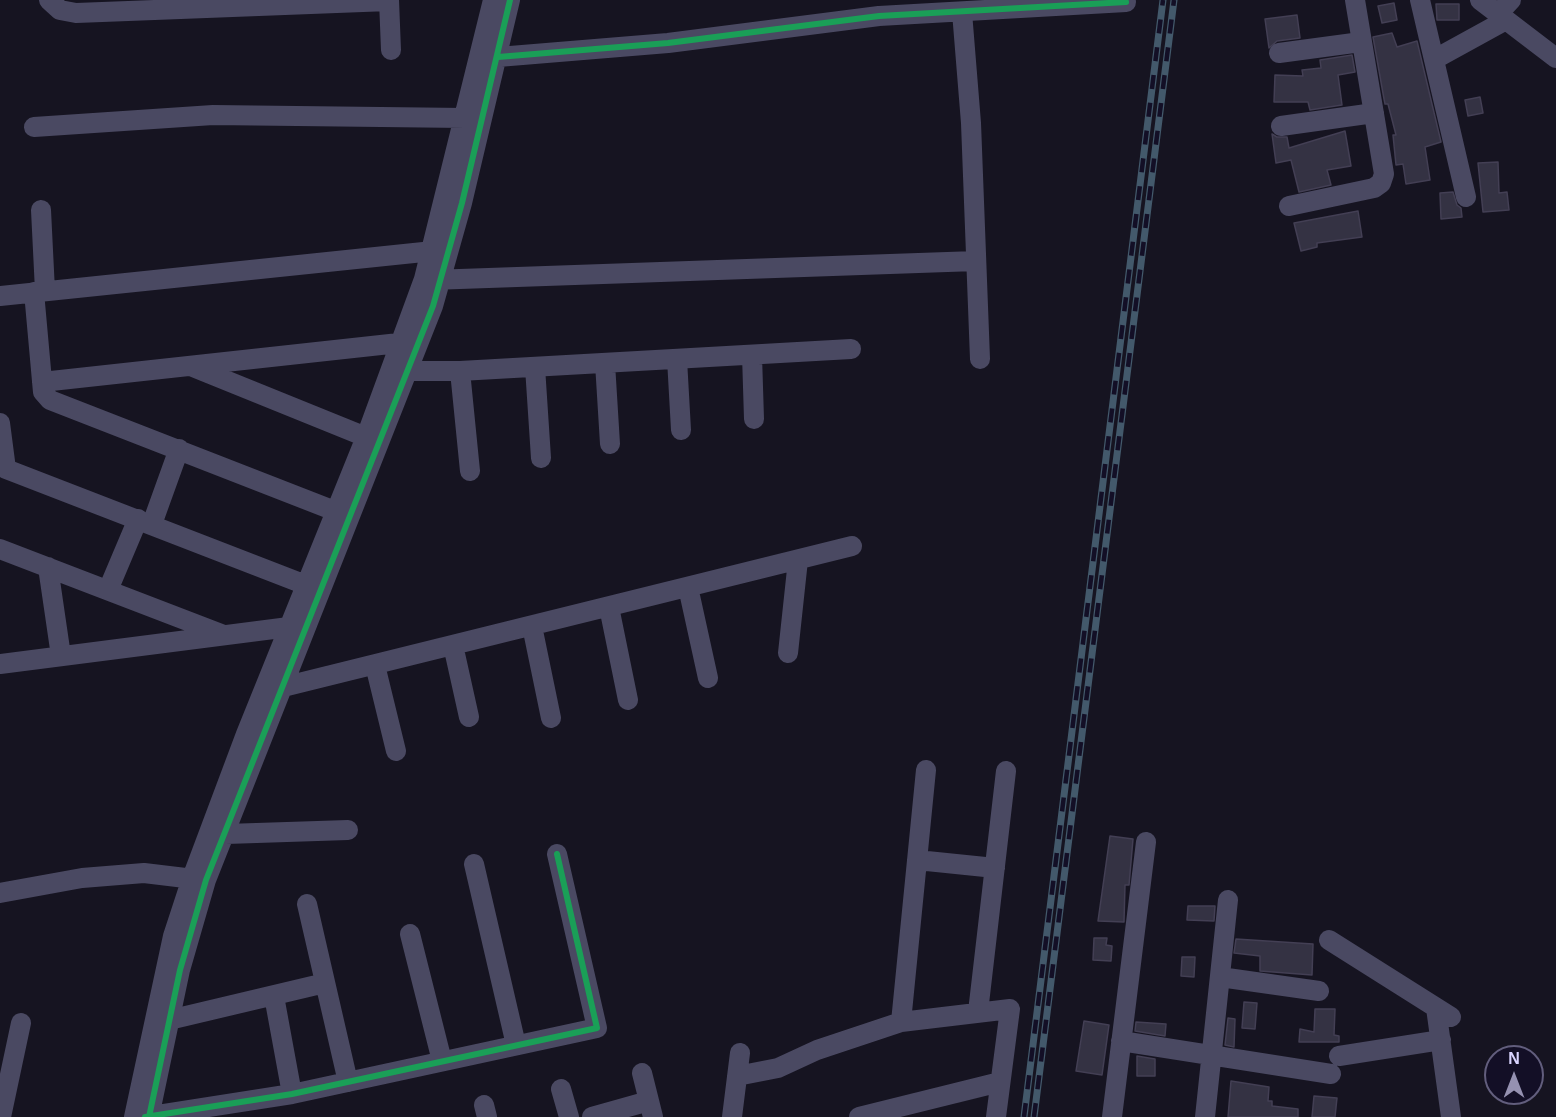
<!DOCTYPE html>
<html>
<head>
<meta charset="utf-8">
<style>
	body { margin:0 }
	#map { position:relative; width:1556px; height:1117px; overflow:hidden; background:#161421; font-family:Arial,sans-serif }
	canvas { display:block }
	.north { position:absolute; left:1484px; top:1045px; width:60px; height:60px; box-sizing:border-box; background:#130f26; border:2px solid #625e7d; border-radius:50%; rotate:0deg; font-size:16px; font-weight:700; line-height:24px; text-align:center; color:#d9d4ff }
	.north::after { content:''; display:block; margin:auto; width:21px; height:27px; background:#9591b1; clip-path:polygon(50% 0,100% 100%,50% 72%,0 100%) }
</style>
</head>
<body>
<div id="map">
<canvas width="1556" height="1117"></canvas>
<div class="north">N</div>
</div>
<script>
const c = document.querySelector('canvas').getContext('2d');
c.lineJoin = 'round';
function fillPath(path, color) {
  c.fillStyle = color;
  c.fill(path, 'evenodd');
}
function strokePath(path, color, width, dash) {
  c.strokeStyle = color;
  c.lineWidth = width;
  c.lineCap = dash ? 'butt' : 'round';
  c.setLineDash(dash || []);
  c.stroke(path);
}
const building = new Path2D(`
	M1394 3 1397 20 1382 23 1378 6Z
	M1436 4H1459V20H1437Z
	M1297 15 1300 38 1277 41 1269 48 1265 19Z
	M1392 33 1397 47 1417 41 1441 142 1425 147 1430 180 1406 184 1403 164 1396 165 1393 135H1396L1388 104H1385L1384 99 1373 37Z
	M1352 55 1355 72 1338 75 1342 105 1310 110 1308 102H1274L1275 75 1303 76 1302 70 1321 68 1320 60Z
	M1480 97 1483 113 1468 116 1465 100Z
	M1345 131 1351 166 1327 170 1331 185 1299 192 1291 160 1276 163 1272 134 1277 137H1287L1289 148Z
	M1498 162 1499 193 1507 192 1509 210 1483 212 1478 163Z
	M1453 192 1457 205 1461 208 1462 217 1441 219 1440 193Z
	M1358 211 1362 237 1317 243V247L1301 251 1294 223Z
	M1110 836 1133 839 1129 885H1125L1124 922 1098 921Z
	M1188 906H1215L1214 921 1187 920Z
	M1094 938H1107L1106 945 1112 946 1111 961 1093 960Z
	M1236 939 1313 944 1312 975 1260 971V956L1234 953Z
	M1182 957H1195L1194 977 1181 976Z
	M1244 1002 1257 1003 1255 1029 1242 1028Z
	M1315 1009H1335L1334 1035 1339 1036V1042H1299L1300 1029 1314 1032Z
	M1228 1018 1235 1019 1234 1047 1225 1045Z
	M1084 1021 1109 1025 1102 1075 1076 1071Z
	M1136 1022 1166 1024 1165 1036 1135 1031Z
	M1137 1056 1155 1059V1076H1137Z
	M1231 1081 1269 1087 1268 1101H1272V1106L1298 1109V1117H1228Z
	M1314 1096 1337 1098 1335 1117H1312Z`);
fillPath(building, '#343243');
strokePath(building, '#433f54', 1.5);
strokePath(new Path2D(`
	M49 0 60 10 76 13 389 1
	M389 0 391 50
	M1420 0 1466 197
	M1480 0 1556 58
	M962 12 971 123 980 359
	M1498 14 1511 0
	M1279 53 1361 42
	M498 57 668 43 879 16 1126 2
	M1435 59 1506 20
	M1281 126 1374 113
	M34 127 213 115 465 118
	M1289 206 1374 188 1381 183 1384 174 1355 0
	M41 210 45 291
	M431 280 976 261
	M34 292 43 392 50 400 335 511
	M0 296 433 251 445 253
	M752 355 754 419
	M677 359 681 430
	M605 363 610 444
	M193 367 366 437
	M535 367 541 458
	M409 371H460L851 349
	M460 371 470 471
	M42 382 399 343
	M0 423 6 469 306 585
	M152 524 179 449
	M0 549 224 635
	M48 567 61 656
	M688 587 708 678
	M108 590 138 519
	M609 607 628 700
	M532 626 551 718
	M453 645 469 717
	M788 653 798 560
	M0 664 289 627
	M375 665 396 751
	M283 687 852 546
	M226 834 348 830
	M917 860 995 868
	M474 864 516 1045
	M0 893 82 878 144 873 202 880
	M307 904 348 1082
	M410 934 442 1061
	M1329 940 1451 1017
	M1220 977 1319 991
	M274 996 292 1094
	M1436 1008 1451 1117
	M978 1012 1006 771
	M169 1020 325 983
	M901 1022 926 770
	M1121 1041 1331 1074
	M1339 1056 1441 1040
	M642 1073 653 1117
	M737 1076 778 1068 817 1050 901 1022 1010 1009 996 1117
	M561 1089 569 1117
	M484 1105 487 1117
	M1 1117 21 1023
	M134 1117 173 936 192 878 246 734 366 437 424 279 493 0
	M145 1117 292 1094 597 1028 557 854
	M149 1117 180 970 206 880 433 306 462 203 510 0
	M592 1117 649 1101
	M732 1117 740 1053
	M859 1117 1000 1082
	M1112 1117 1146 842
	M1205 1117 1228 900`), '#4a4962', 20);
const rail = new Path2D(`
	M1024 1117 1163 0
	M1034 1117 1174 0`);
strokePath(rail, '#43596b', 7);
strokePath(rail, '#130f26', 4.5, [14]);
strokePath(new Path2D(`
	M498 57 668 43 879 16 1126 2
	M145 1117 292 1094 597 1028 557 854
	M149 1117 180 970 206 880 433 306 462 203 510 0`), '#1a9f57', 6);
</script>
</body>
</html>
